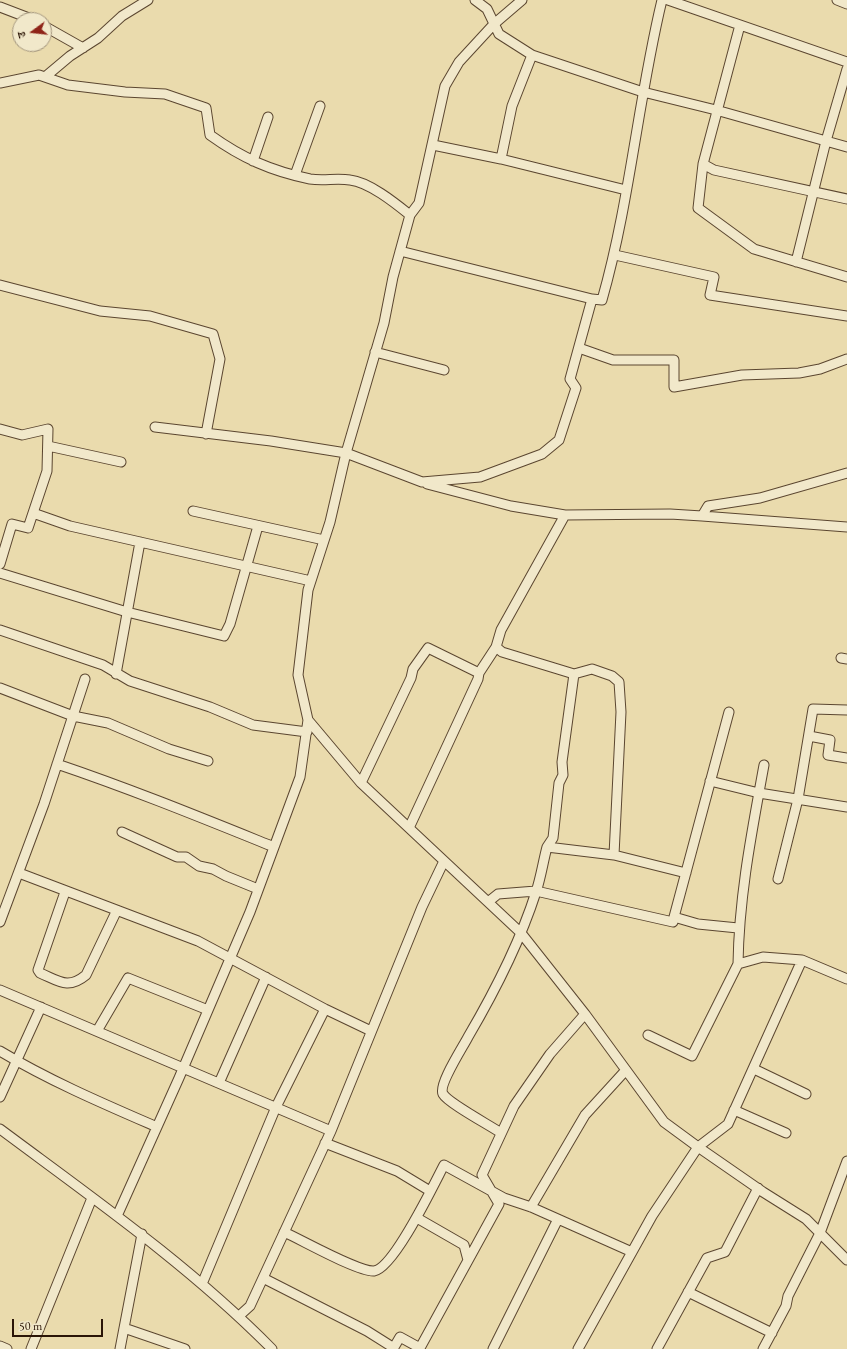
<!DOCTYPE html>
<html>
<head>
<meta charset="utf-8">
<style>
	body { margin:0 }
	#map { position:relative; width:847px; height:1349px; overflow:hidden; background:#eadbad; font-family:"EB Garamond","Noto Serif Devanagari",serif }
	canvas { display:block }
	.north { position:absolute; left:12px; top:12px; width:40px; height:40px; box-sizing:border-box; background:#f1e8ca; border:1px solid #a2947c; border-radius:50%; rotate:255deg; font-size:11px; font-weight:700; line-height:16px; text-align:center; color:#2b1506 }
	.north::after { content:''; display:block; margin:auto; width:14px; height:18px; background:#8f2418; clip-path:polygon(50% 0,100% 100%,50% 72%,0 100%) }
	.scale { position:absolute; left:12px; top:1319px; width:91px; height:18px; box-sizing:border-box; border:2px solid #2b1506; border-top:0; padding-left:5px; font-size:12px; line-height:14px; white-space:nowrap; color:#2b1506; -webkit-text-stroke:3px #f1e8ca; paint-order:stroke }
</style>
</head>
<body>
<div id="map">
<canvas width="847" height="1349"></canvas>
<div class="north">उ</div>
<div class="scale">50 m</div>
</div>
<script>
const c = document.querySelector('canvas').getContext('2d');
c.lineJoin = 'round';
function strokePath(path, color, width, dash) {
  c.strokeStyle = color;
  c.lineWidth = width;
  c.lineCap = dash ? 'butt' : 'round';
  c.setLineDash(dash || []);
  c.stroke(path);
}
const minor = new Path2D(`
	M475 0 487 9 499 34 532 55 643 92 716 110 847 147
	M668 0 847 62
	M837 0 847 4
	M0 7 34 20
	M740 25 703 164 698 208 754 249 847 277
	M44 26 83 48
	M45 77 70 56 98 38 122 16 148 0
	M0 83 39 75 68 85 125 92 165 94 206 108 210 135C242 158 271 171 310 179 323 181 337 178 350 180 369 182 395 203 410 215L393 277 384 323 346 453 330 522 308 590 298 675 308 720 361 783 521 933 585 1014 664 1122 698 1147 763 1192 806 1219 847 1260
	M433 145 501 159 626 190
	M501 159 512 106 532 55
	M253 161 268 117
	M703 164 714 170 847 199
	M295 175 320 106
	M410 215 419 203 445 86 459 62 494 24 522 0
	M400 251 592 299
	M615 255 714 277 710 295 847 316
	M796 262 826 141 847 69
	M0 285 100 311 150 316 213 334 220 359 206 434
	M579 348 613 360H674V387L742 375 799 373 820 369 847 359
	M375 352 444 370
	M155 427 271 441 346 453 422 482 480 477 542 454 559 440 576 388 570 379 592 299 602 300C630 202 638 99 662 0
	M0 429 22 435 48 429 47 471 28 528 12 524 0 564
	M48 446 121 462
	M847 473 760 498 708 506 702 516 847 527
	M427 484 511 506 565 515 670 514 702 516
	M193 511 324 540
	M33 513 70 526 311 581
	M0 573 127 612 224 636 230 624 258 526
	M0 630 103 665 130 681 210 707 253 725 307 732
	M496 647 502 652 574 674 592 669 612 676 619 682 621 712 614 855
	M841 658 847 659
	M116 674 140 542
	M574 674 562 762 563 775 559 783 553 838 547 847 614 855 686 873
	M0 688 73 716 108 723 169 749 208 761
	M729 712 674 917 698 924 738 928
	M809 736 830 740 828 755 847 758
	M57 764C131 789 202 818 274 847
	M710 781 759 793 847 807
	M361 783 411 678 413 669 428 648 479 673
	M409 828 478 679 479 673 496 647 501 630 565 515
	M122 832 177 857H186L199 866 213 869 226 876 258 889
	M19 873 198 941 325 1009 371 1031
	M778 879 798 799 813 709 847 710
	M65 892 38 970 40 973C59 981 68 990 86 975L117 910
	M488 902 498 894 536 891 673 922
	M0 922 44 804 85 679
	M738 964C739 896 752 831 764 765
	M0 990 331 1131 250 1306 239 1316
	M97 1031 128 978 208 1010
	M648 1035 692 1056 738 964 763 957 802 960 847 979
	M0 1051C50 1081 104 1104 157 1127
	M754 1069 806 1094
	M219 1083 266 977
	M0 1097 41 1007
	M734 1110 786 1133
	M0 1129C94 1199 190 1266 272 1349
	M331 1131 422 907 444 861
	M501 1133C491 1126 448 1103 443 1094 438 1085 463 1047 468 1037 495 991 520 942 536 892 541 877 543 862 547 847
	M325 1143 397 1171 430 1191
	M531 1207 585 1115 626 1070
	M117 1216 179 1078 250 912 300 777 308 720
	M417 1218 464 1245 468 1260
	M284 1232C302 1240 358 1272 374 1271 394 1268 434 1184 444 1165L504 1198 531 1207 632 1252
	M263 1278 367 1331 394 1348
	M202 1284 276 1107 325 1009
	M688 1292 772 1333
	M124 1328 185 1349
	M0 1346 7 1349
	M31 1349 92 1198
	M120 1349 142 1234
	M393 1349 400 1337 420 1348 499 1204 482 1175 514 1106 550 1054 585 1014
	M493 1349 558 1219
	M578 1349 652 1216 698 1147 728 1124 802 960
	M657 1349 707 1258 725 1252 758 1188
	M763 1349 786 1306 788 1296 820 1233 847 1161`);
strokePath(minor, '#5b4630', 11);
strokePath(minor, '#f1e8ca', 9);
</script>
</body>
</html>
